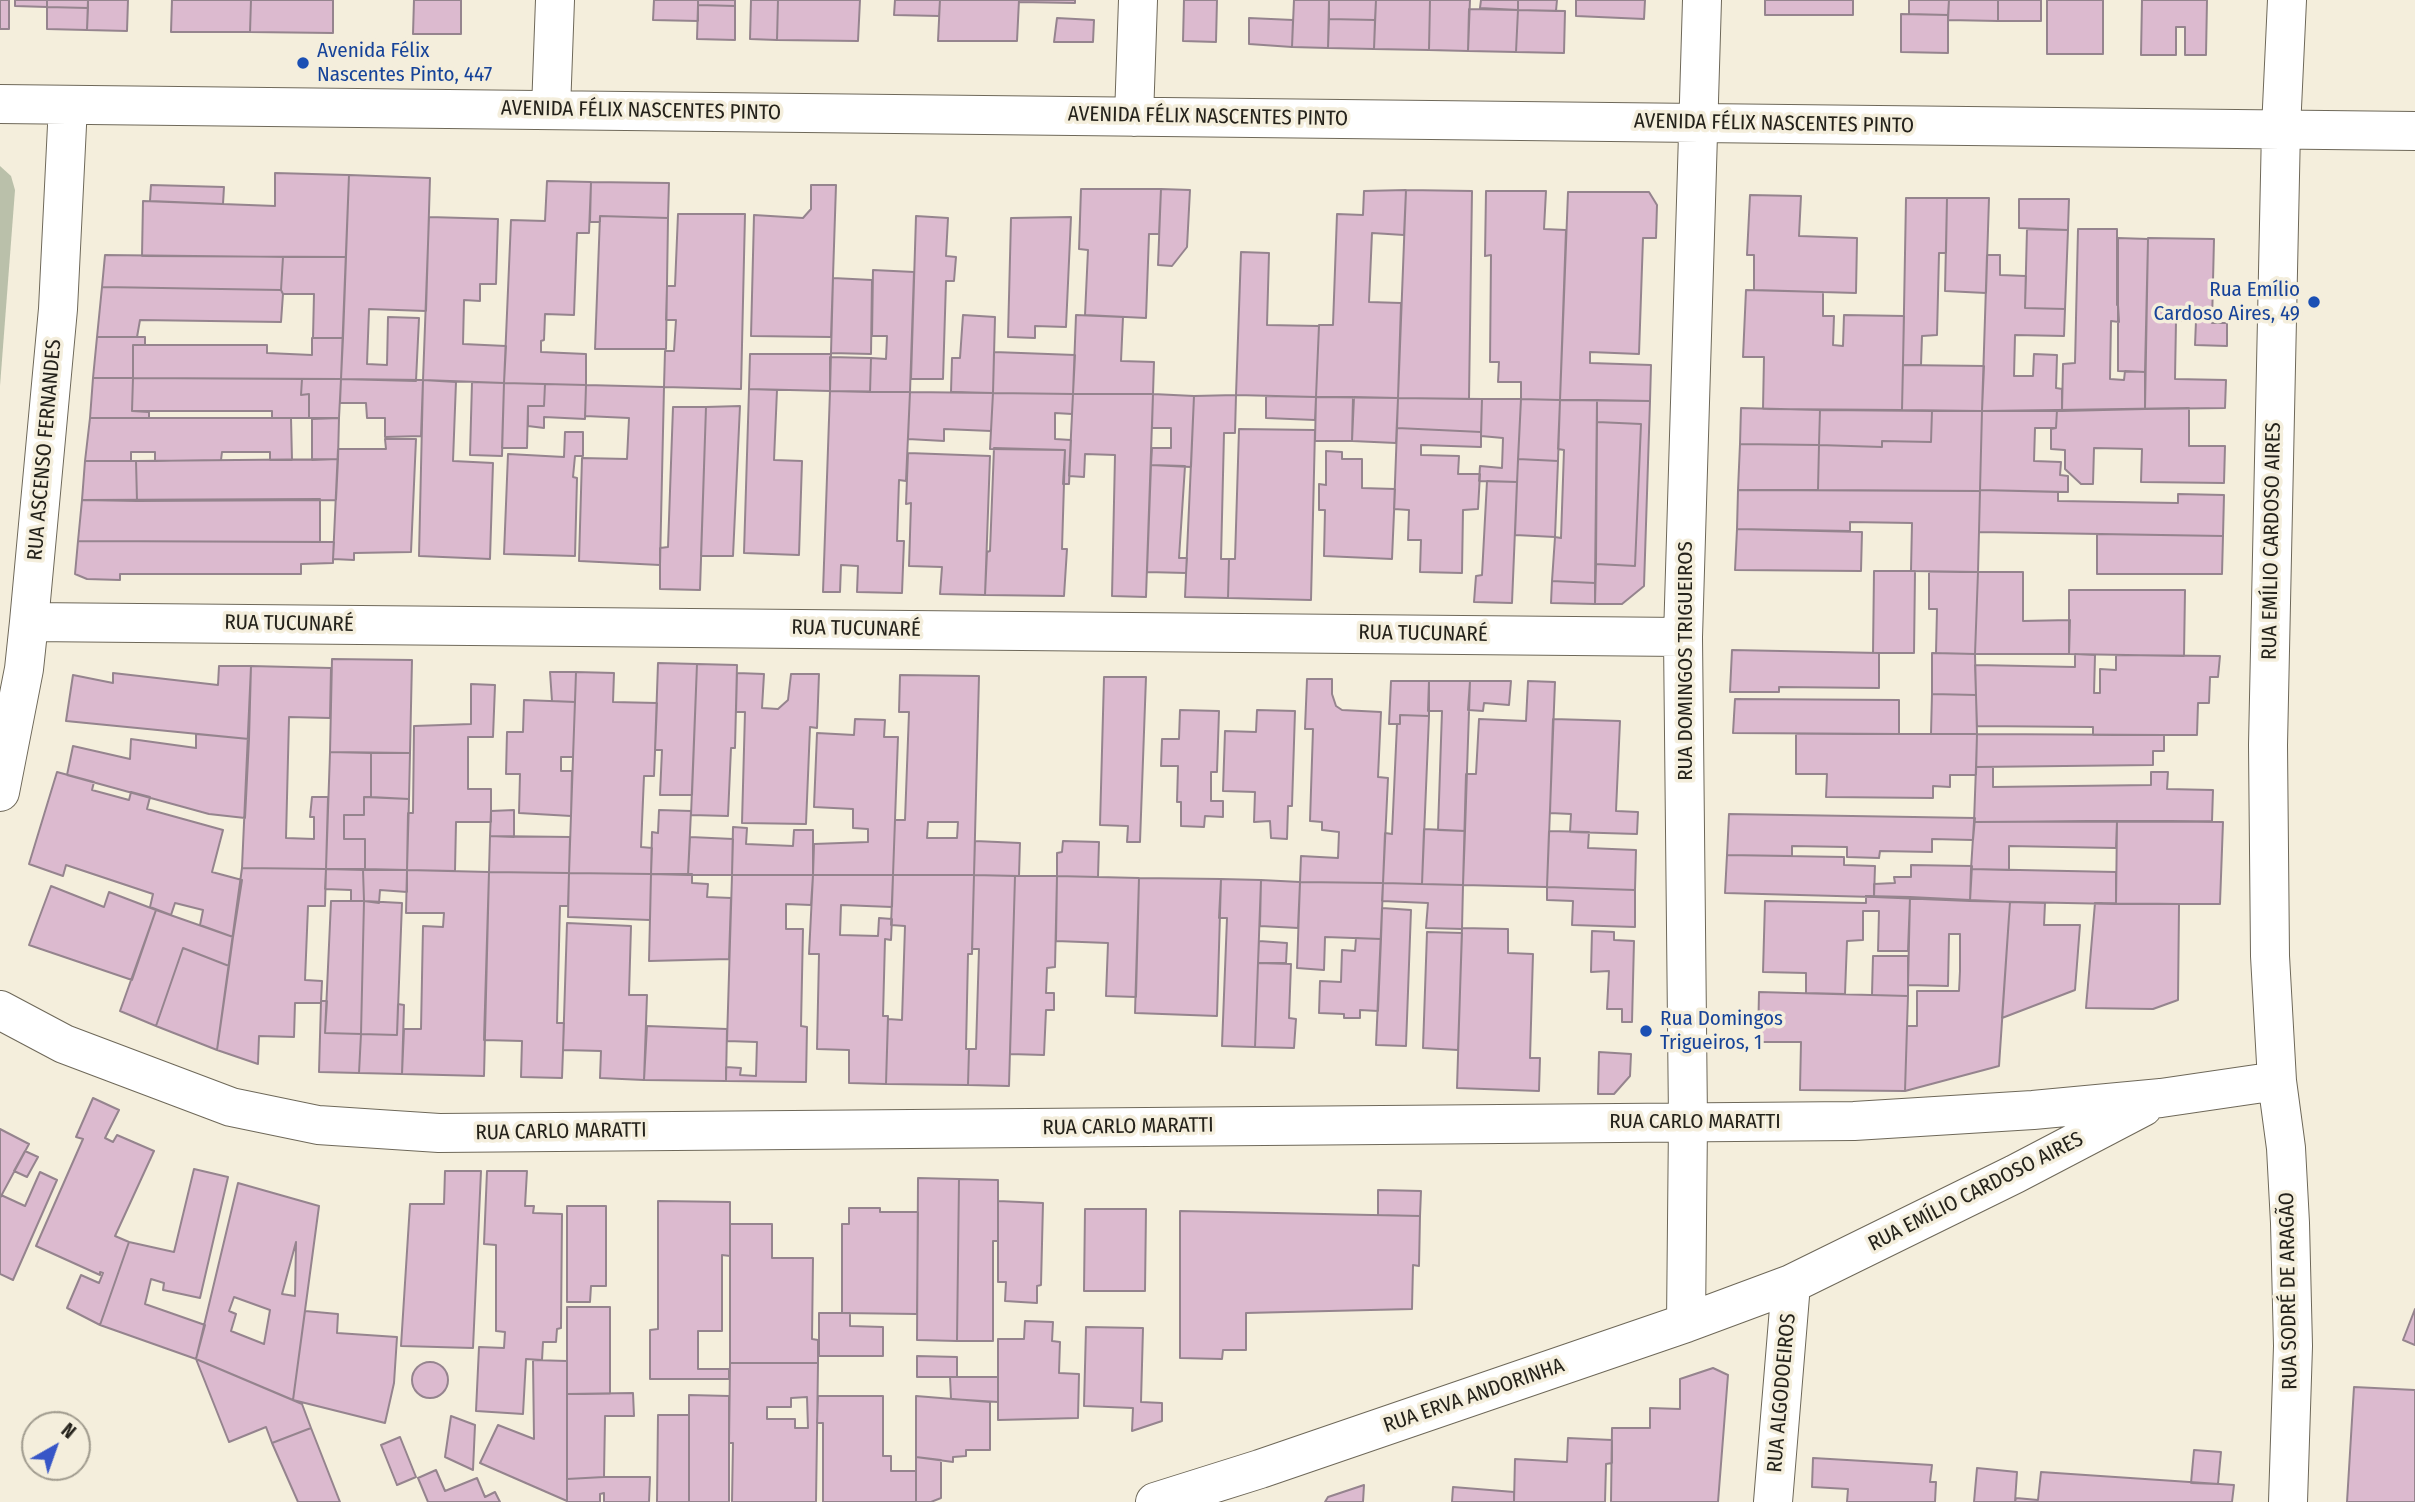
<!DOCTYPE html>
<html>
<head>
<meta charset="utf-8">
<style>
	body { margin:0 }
	#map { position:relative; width:2415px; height:1502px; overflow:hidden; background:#f4eedc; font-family:"Fira Sans Condensed",sans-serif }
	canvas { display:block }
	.north { position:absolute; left:21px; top:1411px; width:70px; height:70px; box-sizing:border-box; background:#f4eedc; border:2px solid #a19c8f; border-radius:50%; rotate:40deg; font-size:19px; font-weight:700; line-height:28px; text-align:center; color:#24221b }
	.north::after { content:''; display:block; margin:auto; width:24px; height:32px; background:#3756c7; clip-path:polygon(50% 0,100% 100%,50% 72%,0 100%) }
</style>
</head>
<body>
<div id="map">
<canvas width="2415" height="1502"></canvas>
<div class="north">N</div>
</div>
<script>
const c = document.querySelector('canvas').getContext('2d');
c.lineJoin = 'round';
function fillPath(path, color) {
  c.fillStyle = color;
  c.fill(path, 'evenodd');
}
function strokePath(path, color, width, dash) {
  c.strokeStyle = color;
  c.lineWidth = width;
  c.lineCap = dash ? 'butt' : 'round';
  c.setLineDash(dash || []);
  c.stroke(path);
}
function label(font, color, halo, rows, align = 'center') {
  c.font = font + ' "Fira Sans Condensed",sans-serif';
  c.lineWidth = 7;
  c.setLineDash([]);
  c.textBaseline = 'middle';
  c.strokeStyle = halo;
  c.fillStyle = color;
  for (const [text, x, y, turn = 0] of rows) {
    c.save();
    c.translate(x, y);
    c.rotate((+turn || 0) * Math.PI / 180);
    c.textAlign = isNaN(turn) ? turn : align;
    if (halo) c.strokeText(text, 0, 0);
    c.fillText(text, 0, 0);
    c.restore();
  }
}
fillPath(new Path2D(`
	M0 166 11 176 15 190 0 386Z`), '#bac0aa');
const building = new Path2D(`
	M0 0H9V29H0Z
	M15 0H47V7L15 6Z
	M47 0H88V8L47 7Z
	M88 0H128L127 31 87 30Z
	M172 0H251L250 32H171Z
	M251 0H333V33L250 32Z
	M414 0H461V34H413Z
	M654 0H698V21L653 20Z
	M698 0H735V6L698 5Z
	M751 0H778L777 40 750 39Z
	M778 0H860L858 41 777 40Z
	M895 0H940L939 16 894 15Z
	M940 0H1019L1017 41H938Z
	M1019 0H1075V3L1019 2Z
	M1184 0H1217L1216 42 1183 41Z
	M1294 0H1329L1328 48 1292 47Z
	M1329 0H1376L1375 20 1329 19Z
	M1376 0H1430L1429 50 1374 49Z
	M1430 0H1470L1468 51 1429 50Z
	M1481 0H1518V10L1480 8Z
	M1518 0H1557L1556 11 1518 10Z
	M1576 0H1645L1644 19 1576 16Z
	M1765 0H1853V15H1765Z
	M1909 0H1949L1948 15 1909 14Z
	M1949 0H1998V21L1948 20Z
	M1998 0H2041V21H1998Z
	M2047 0H2103V54H2047Z
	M2142 0H2207L2206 55H2185V27H2176V55H2141Z
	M698 5 735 6V40L697 39Z
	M47 7 88 8 87 30 47 29Z
	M1469 9 1518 10 1516 52 1468 51Z
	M1518 10 1565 11 1564 53 1516 52Z
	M1901 14 1948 15V53L1901 52Z
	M1057 18 1094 20 1093 42H1054Z
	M1249 18 1293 20 1292 47 1249 44Z
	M1329 19 1375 20 1374 49 1328 48Z
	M275 173 349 175 346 257 142 256 143 201 275 206Z
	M349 175 430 178 426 311 369 309 367 364 387 365 388 317 419 318 416 381 341 379Z
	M547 181 591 182 589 233H577L574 315 545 314 544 340 541 341V352L586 354V385L504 383 511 220 545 221Z
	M591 182 669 183 668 218 600 216V222H590Z
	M151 185 224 187 223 204 150 201Z
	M811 185H836L831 337 751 336 754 215 803 218 811 209Z
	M1081 189H1161L1159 234H1149L1146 318 1085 315 1088 250 1079 249Z
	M1161 189 1190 190 1187 247 1172 266 1158 265Z
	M1406 190 1472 191 1469 399 1398 398Z
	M1406 190 1404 235 1372 233 1369 302 1401 303 1398 398 1316 397 1319 325H1333L1337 214 1363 215 1364 191Z
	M1486 191H1546L1544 229 1566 230 1560 400 1521 399V382H1498L1499 362H1490L1491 255 1485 256Z
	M1568 192H1649L1657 205 1656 238H1643L1639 354 1590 352V363L1651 365 1650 401 1560 400Z
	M1750 195 1801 196 1799 236 1857 238 1856 293 1754 290V255H1747Z
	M1906 198H1947L1946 253H1939L1937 335 1922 336 1921 365H1903Z
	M1947 198H1989L1986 293 1945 291Z
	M2019 199H2069L2068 230 2019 228Z
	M678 214H745L741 389 664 387 665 351H674L676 320H666L667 286H675Z
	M600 216 668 218 666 349H595Z
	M916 216 948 218 946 256 956 257 954 281H946L943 379H911Z
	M429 217 498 219 496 284H480V301L464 300 463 344 506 346 504 383 423 380Z
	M1071 217 1066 327 1035 326V338L1008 337 1011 218Z
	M2027 229 2068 230 2065 309 2025 308Z
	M2078 229H2117V305H2118L2119 322 2111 321 2110 379 2124 380 2125 371 2145 372V409L2062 411 2063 364 2075 363Z
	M2118 238 2148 239 2145 372 2118 371Z
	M2148 238 2214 239 2212 323H2227V346L2195 345 2196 321H2176L2175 379 2226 380 2225 408 2145 409Z
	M1241 252 1269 253 1267 325 1319 326 1316 397 1236 395Z
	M105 255 283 257 281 290 102 287Z
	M1987 255H2000V275L2026 276 2025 308 2065 309 2064 336 2015 335 2014 376H2033L2034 354 2057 355 2056 388 2062 389V411H1982Z
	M283 257H346L343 338H313L314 294H283L281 290Z
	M873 270 914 272 910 392H870L871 358 886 359 887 336H872Z
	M833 278 872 280 871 354 831 353Z
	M102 287 281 290 283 294 281 322 140 320 137 337H97Z
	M1746 290 1823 292V316H1834L1833 345 1843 346 1844 315 1904 316 1902 410 1763 409 1764 357H1743Z
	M963 315 995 317 993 393 951 392 952 358H960Z
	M1076 315 1123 317 1121 361 1154 362 1153 394H1073Z
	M97 337H145V345H133V378H93Z
	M312 338H343L341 379 133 378V345H267V353L312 355Z
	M994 352 1075 355 1073 394 993 393Z
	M750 354H831L830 391 749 389Z
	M830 357 871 358 870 392 830 391Z
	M1903 365 1984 366 1982 411 1902 410Z
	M93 378H133L132 411 149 412V418H90Z
	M133 378 302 379 301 395 309 394V418H272V411H132Z
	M302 379H341L339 418H309V394L301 395Z
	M341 379 423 380 421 436 385 437V418H367L366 403H340Z
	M423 380 456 382 453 461 493 463 490 559 419 556Z
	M472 382 504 383 502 456 470 455Z
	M504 383 545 384 544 406H528L527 448H502Z
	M545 384 586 385 585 419 544 417V428L528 426V406H544Z
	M586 385 664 387 660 565 579 561 582 458 627 459 629 418 585 416Z
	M749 389 777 390 774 460 802 461 799 555 744 553Z
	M830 391 910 392 906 481 899 480 897 541H904L902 593 857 592 858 566 841 565 840 592H823Z
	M910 392 993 393 991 431 944 429V441L908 439Z
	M993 393 1073 394 1072 414 1055 413V439L1071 440 1069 484H1063L1065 450 990 449Z
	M1073 394H1153L1146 597 1112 596 1115 455 1085 454 1084 477 1069 476Z
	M1153 394 1194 396 1191 467 1151 465 1152 448H1171V428H1152Z
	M1236 395 1235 433H1224L1221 559H1229L1228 598 1185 597 1194 396Z
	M1266 396 1316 397 1315 420 1266 418Z
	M1316 397H1353L1352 441H1315Z
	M1354 397 1398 398 1396 443 1352 441Z
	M1398 398 1482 399 1481 432 1397 428Z
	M1482 399H1521L1517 482 1479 481 1480 466 1502 468 1503 438 1481 436Z
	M1521 399 1560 400 1558 461 1518 459Z
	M1560 400H1597L1595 583 1552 581 1555 537 1561 538 1564 450 1558 449Z
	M1597 400 1650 401 1644 586 1622 604H1595L1596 564 1635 566 1641 424 1597 422Z
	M740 406 733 556H701L706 407Z
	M673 407H706L700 590 660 589V548L668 547Z
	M1741 408 1820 410 1819 445 1740 444Z
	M2189 408V446H2225L2224 483 2141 482 2142 449 2094 448 2093 484H2081L2065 469V450L2051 449V429L2056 428 2057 410Z
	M1820 410 1932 411 1931 442 1882 441V447L1819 445Z
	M2057 410 2056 428H2035L2034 461 2061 462 2060 475 2068 476V492L1980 490 1982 411Z
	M1932 411H1982L1980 491 1818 490 1819 445 1882 447V441L1931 442Z
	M90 418H291L292 460H270V452H222L221 460 155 461V452H131V461H85Z
	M339 418 338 459 312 460V419Z
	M1597 422 1641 424 1635 566 1596 564Z
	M1397 428 1481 432V447L1421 445V455L1459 456 1458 474H1480L1478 509 1463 510 1462 573 1420 572 1421 540H1408L1409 510 1394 509Z
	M1239 429 1315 430 1311 600 1228 598 1229 559H1235Z
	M565 432H583V456H575L573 477 577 478 575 556 504 554 508 454 564 457Z
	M385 439H416L411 552 354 553V560L333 559 338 449H386Z
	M1740 444 1819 445 1818 490H1738Z
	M994 448 1065 450 1062 549H1067L1064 596 985 595 987 552 990 551Z
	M1326 451 1342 452V459H1362V488L1395 489 1392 559 1324 556 1325 510H1319V484L1326 485Z
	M908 453 990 456 985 595 940 594 942 567 909 566 911 503 906 504Z
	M338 459 336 500 137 501 136 461Z
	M1518 459 1558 461 1555 537 1515 535Z
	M85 461H136L137 501 82 500Z
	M1151 465 1185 466 1179 558H1187L1186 573 1147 572Z
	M1487 481 1517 482 1512 603 1474 602 1476 576 1482 575Z
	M1738 490 1980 491 1978 572 1911 571 1912 523 1850 522V531L1737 529Z
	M1980 490 2058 492V501L2178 503V494L2224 495 2223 536 1979 532Z
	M320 499V542L78 541 82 500Z
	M1737 529 1862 532 1861 571 1735 570Z
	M2097 534 2223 536 2222 574H2097Z
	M78 541 334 542 333 559V563L301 564V574H120V580L87 579 75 574Z
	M1874 571H1915L1914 653H1873Z
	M1929 572H1978L1975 654 1936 653 1937 609H1929Z
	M1978 572H2023V621L2070 620 2069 654H1975Z
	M1552 581 1595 583V604L1551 603Z
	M2069 590H2185L2184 656 2069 654Z
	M1732 650 1879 653V688L1779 687V692H1730Z
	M1932 653 1975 654 1976 695 1932 694Z
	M2075 654 2095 655 2094 693H2100V669L2116 670V655L2220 656 2218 677H2210L2209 703H2198L2197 735H2093V727L1977 726 1975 665 2075 667Z
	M332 659 412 660 410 753 330 752Z
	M658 663 697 664 692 795H660L662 750H655Z
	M697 664 737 665 735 748H731L728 816 691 815Z
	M219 666H251L249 739 66 721 73 675 113 683V673L218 685Z
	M251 666 331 668 330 718 289 717 286 838 314 839V817H310L312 797H328L326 869 242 868Z
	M550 672H576L575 702 552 701Z
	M576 672 614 673 613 702 657 703 654 776H644L641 847 652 848 651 874 569 873Z
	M737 673 764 674 762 708 778 709 788 700 791 674H819L817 728 810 727 806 824 742 823 745 712H736Z
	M900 675 979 676 974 875H893L895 820H905L909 712H899ZM928 822H958L957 838H927Z
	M1104 677H1146L1140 842H1127L1128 826 1100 825Z
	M1307 679H1332V694L1336 706 1342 710 1381 712 1378 777 1388 778 1383 883 1300 882 1301 856 1338 858 1339 832 1322 830V822L1310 821 1313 729H1305Z
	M1391 681H1429V716L1400 715V724H1389Z
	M1429 681H1470L1465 831 1438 830 1442 711H1428Z
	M1470 681H1511L1509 705 1484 703 1483 711 1468 710Z
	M1528 681 1555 682 1547 887 1463 885 1466 774H1476L1479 719 1526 721Z
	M471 684 495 685 493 737H468V789H491V822H456L455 871 407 870 408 813H413L414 726 471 724Z
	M1932 694 1976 695 1977 734H1931Z
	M1735 699 1899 700V734L1733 733Z
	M524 700 575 702 573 757H561V771H572L571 816 519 813 520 774H506L507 732H523Z
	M1180 710 1219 711 1217 772H1211V801H1223V817L1205 816 1204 827 1181 826V802H1177L1178 766H1161L1162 739H1179Z
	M1257 710 1295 711 1292 806H1288L1287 839 1271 838 1270 821 1254 822 1255 792 1223 791 1225 731 1256 732Z
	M1400 715 1429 716 1422 884 1383 883 1385 833 1392 834 1397 724H1400Z
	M855 719 885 720 884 737H898L893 875H813L814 844 868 842V829L853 828V809L814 807 817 733 854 735Z
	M1553 719 1620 721 1616 811 1638 812 1637 834 1570 832 1571 814 1550 813Z
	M196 734 249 739 245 818 209 814 67 775 73 746 130 759 131 739 196 748Z
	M1796 734H1977L1976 775H1950V787L1933 786V798L1826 797 1827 774H1796Z
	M1977 734 2164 735V751H2153V765L1976 767Z
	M330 752 371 753V797H364V815H344V839H365V869H326Z
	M371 753H410L409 799 371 797Z
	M1976 767H1993V787L2151 785V772H2168L2167 789 2213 790 2212 821 1974 822Z
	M57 772 94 782 92 790 129 800 131 792 150 797 147 809 223 830 212 872 242 880 233 937 200 925 203 910 175 903 171 915 150 907 153 894 66 865 63 876 29 864Z
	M364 797 409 799 407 870 365 869V839H344V815H364Z
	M514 810V837L490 836 491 811Z
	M659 810 691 811 688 875 651 874 652 832 658 833Z
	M1729 814 1975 818 1973 840 1932 839V852L1880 851 1879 858 1847 857V847L1792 846V856L1727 855Z
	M2117 821 2116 848 2009 846V870L1971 869 1974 822Z
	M2117 821 2223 822 2220 904H2116Z
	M733 827 747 828 746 844 793 846 794 830H813V875H732Z
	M1424 829 1465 831 1463 885 1422 884Z
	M1549 831 1589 832 1588 848 1636 850 1635 890 1547 887Z
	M490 836 570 837 569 873 489 872Z
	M690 837 733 839 732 875H688Z
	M975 841 1020 843 1019 876 974 875Z
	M1063 841 1099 842 1098 877 1057 876V853L1062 852Z
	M1727 855 1844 857V865L1875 866 1874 897 1725 893Z
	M1911 865 1972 866 1970 901 1874 897V884L1895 883 1894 877H1911Z
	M242 868 326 869 325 906H308L305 980 322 981 321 1003H295L294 1037 259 1036 258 1064 217 1050Z
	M326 869 363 870 364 901H351V890L325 889Z
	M1971 869 2116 872V904L1970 901Z
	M363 870H407V892L380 890 379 903 364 901Z
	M407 870 489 872 484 1076 402 1074 404 1029H421L423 926 443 927 444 913H406Z
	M489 872 569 873 568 906H560L557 1023H564L562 1078 521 1077 522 1041 484 1040Z
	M569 873 651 874 650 920 568 917Z
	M651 874H692V883L708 884 707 897 731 898 729 959 649 961Z
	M732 875H813L811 905 786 904V929H803L801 1026 807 1027 806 1082 726 1081V1067L741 1068 740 1075 756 1076 757 1042 727 1041Z
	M813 875H893L892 907 841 905 840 935 878 936 879 918 892 919 891 940 885 939 883 1016H888L886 1084 849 1083V1050L817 1049 819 954H809Z
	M893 875H974L972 954H968L966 1049H969L968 1085 886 1084 888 1019 902 1020 905 926 891 925Z
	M974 875 1015 876 1009 1086 968 1085 969 1049H976L979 949H972Z
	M1015 876H1057L1055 967 1047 968 1046 993H1054V1010H1046L1044 1055 1010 1054Z
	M1057 876 1139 878 1136 997 1106 996 1108 943 1056 941Z
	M1139 878 1221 879 1217 1016 1135 1013Z
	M1221 879 1261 880 1255 1047 1222 1046 1227 918H1219Z
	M1261 880 1300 882 1298 928 1260 926Z
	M1300 882 1383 883 1381 939 1325 937 1324 970 1297 968Z
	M1383 883 1463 885 1462 929 1426 928 1428 903 1382 901Z
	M51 886 104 907 109 892 156 910 132 980 29 945Z
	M1547 887 1635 890V927L1572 925 1573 901 1547 900Z
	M1866 896 1910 897 1908 951H1878L1879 911H1863V940L1847 941 1845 994 1806 993V973L1763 972 1765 901 1866 903Z
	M1910 897 2010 902 1999 1066 1905 1091 1907 1026H1917V991H1959L1960 971V934H1949L1948 986 1908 985Z
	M331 901H364L361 1034 325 1033Z
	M364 901 402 903 397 1035 361 1034Z
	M2010 902 2045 903 2044 925H2080L2075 990 2002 1018Z
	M2095 903 2179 904 2178 1000 2153 1009 2086 1008Z
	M1382 908 1411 910 1406 1046 1376 1045Z
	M156 910 233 937 229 966 183 948 156 1026 120 1011Z
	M567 923 631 926 629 995H647L644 1080 600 1078 601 1051 563 1050Z
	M1462 928 1508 929V953L1533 954 1530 1058H1540L1539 1091 1457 1088Z
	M1592 931 1614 932V940L1634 941 1632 1022H1622V1009H1607L1609 971 1591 972Z
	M1427 932 1462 933 1458 1050 1423 1048Z
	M1356 938 1381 939 1378 1011 1360 1010V1018H1344V1014L1319 1013 1320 981 1341 982 1342 950 1355 951Z
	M1259 941 1287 943 1286 963H1258Z
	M183 948 229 966 217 1050 156 1026Z
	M1873 956H1908V996L1872 995Z
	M1258 963 1291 964 1289 1018 1296 1019 1294 1048 1255 1047Z
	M1759 992 1908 996 1905 1091 1800 1090 1801 1042H1758Z
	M321 1001H327L325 1033 361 1034 359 1073 319 1072Z
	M398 1004 404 1005 402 1074 359 1073 361 1034 397 1035Z
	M647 1026 727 1029 726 1081 644 1080Z
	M1599 1052 1631 1054 1630 1076 1614 1094H1598Z
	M93 1098 119 1110 105 1138 113 1142 117 1135 154 1151 115 1236 129 1242 100 1325 67 1308 81 1275 99 1283 103 1273 100 1272V1275L36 1246 83 1139 76 1137Z
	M0 1129 29 1144 0 1198Z
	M25 1151 38 1157 27 1177 14 1171Z
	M194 1169 228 1177 200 1298 163 1290 164 1283 151 1279 145 1304 205 1325 196 1359 100 1325 129 1242 174 1252Z
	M445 1171H481L473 1348 401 1346 410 1204H444Z
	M487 1171H527L525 1206H534L533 1213 562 1214 561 1328 557 1329 556 1342H543L542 1360 526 1359 523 1414 476 1411 479 1347 504 1348 505 1332 496 1331V1245L484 1244Z
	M40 1172 57 1180 13 1280 0 1274V1198L1 1195 25 1206Z
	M918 1178 959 1179 957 1341 917 1340Z
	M959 1179 998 1180V1241H993V1341H957Z
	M238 1183 319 1206 293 1400 196 1359ZM296 1242 295 1296 282 1294ZM234 1297 270 1310 264 1344 231 1331 236 1314 229 1311Z
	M1378 1190 1421 1191 1420 1216 1378 1215Z
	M658 1201 730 1202V1256L722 1255V1331H698V1369H729V1379H650V1330L658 1329Z
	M998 1201 1043 1203 1041 1285 1037 1286V1303L1005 1301 1006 1282H998Z
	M567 1206H606V1286H591L590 1302H567Z
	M849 1208H880V1212H918L917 1314 842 1313V1224H849Z
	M1085 1209H1146L1145 1291H1084Z
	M1180 1211 1420 1216 1419 1266 1413 1265 1412 1309 1246 1313V1350H1223L1222 1359 1180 1358Z
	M730 1224H772V1258H813L812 1339 818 1340V1363H730Z
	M567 1307H610V1394H567Z
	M2415 1309V1345L2403 1340Z
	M305 1311 338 1314 337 1333 397 1337 394 1383 385 1423 293 1400Z
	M819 1313H850V1326L883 1327V1356H819Z
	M1025 1321 1053 1322 1052 1341 1060 1342 1059 1373 1079 1374 1078 1418 998 1420V1339H1024Z
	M1086 1327 1143 1328 1141 1402 1162 1403V1421L1132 1431 1133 1408 1084 1406Z
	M917 1356 957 1357V1377H917Z
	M196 1359 302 1404 311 1428 272 1443 266 1427 229 1442Z
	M533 1360 567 1361V1501L480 1463 498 1425 534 1439Z
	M412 1380a18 18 0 1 1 36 0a18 18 0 1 1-36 0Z
	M730 1363H818L816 1502H732L733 1443H729ZM807 1397 808 1428H795V1419H767V1407H791V1398Z
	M1713 1368 1728 1375 1718 1502H1611L1612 1428H1650V1408L1680 1409V1379Z
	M950 1377H998V1402L951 1399Z
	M2354 1387 2415 1390V1502H2347Z
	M633 1393 634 1416H605L604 1477 567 1479V1394Z
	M689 1395 729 1396V1502H689Z
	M818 1396H883V1456H891V1471H916V1502H823V1423H817Z
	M916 1396 990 1402V1450H966V1456L953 1457V1462L916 1457Z
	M658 1415H689V1502H657Z
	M451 1416 475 1425 473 1470 445 1457Z
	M311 1428 340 1502H298L272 1443Z
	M400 1437 416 1477 397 1485 381 1445Z
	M1568 1438 1612 1440V1463L1606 1464 1605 1502H1514L1515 1459 1567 1462Z
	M2194 1450 2221 1452 2218 1484 2191 1483Z
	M916 1457 941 1460V1498L931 1502H916Z
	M1813 1458 1932 1465 1930 1482H1936L1935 1502H1847L1848 1489 1812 1487Z
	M1977 1468 2017 1472 2015 1502H1974Z
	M436 1470 445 1491 477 1478 485 1497 495 1492 500 1502H428L418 1478Z
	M2041 1472 2234 1485 2232 1502H2015L2016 1498 2038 1500Z
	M604 1477H650L649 1502H604V1493L600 1494V1502H567V1479Z
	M1364 1485 1363 1502H1325L1328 1497Z
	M1453 1487 1514 1492V1502H1452Z`);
fillPath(building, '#dcbacf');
strokePath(building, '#95848e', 2);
const minor = new Path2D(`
	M2287 0 2281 129 2268 745 2270 956 2277 1081 2286 1148 2290 1223 2293 1346 2288 1502
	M0 104 2415 131
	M551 110 555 0
	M1134 117 1138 0
	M29 622 1683 637
	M0 792 24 669 29 622 58 309 68 105
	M0 1010 64 1044 231 1107 318 1125 439 1133 1854 1121 2033 1110 2161 1098 2277 1081
	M1686 1323 1688 1121 1683 637 1702 0
	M1155 1502 1260 1469 1686 1323 1791 1284 2015 1174 2143 1107
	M1773 1502 1791 1284`);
strokePath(minor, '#6e6859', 40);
strokePath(minor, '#fff', 38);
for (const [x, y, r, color] of [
	[303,63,7,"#1a4fb4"],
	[2314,302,7,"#1a4fb4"],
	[1646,1031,7,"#1a4fb4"]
]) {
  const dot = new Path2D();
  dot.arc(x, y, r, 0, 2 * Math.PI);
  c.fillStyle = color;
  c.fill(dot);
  strokePath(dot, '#f4eedc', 2.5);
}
label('21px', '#164399', '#f4eedc', [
	["Avenida Félix",317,51],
	["Nascentes Pinto, 447",317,75],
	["Rua Emílio",2300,290,"right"],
	["Cardoso Aires, 49",2300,314,"right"],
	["Rua Domingos",1660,1019],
	["Trigueiros, 1",1660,1043]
], 'left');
label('21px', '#24221b', '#f4eedc', [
	["AVENIDA FÉLIX NASCENTES PINTO",641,111,1],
	["AVENIDA FÉLIX NASCENTES PINTO",1208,117,1],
	["AVENIDA FÉLIX NASCENTES PINTO",1774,124,1],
	["RUA ASCENSO FERNANDES",45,450,-85],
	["RUA EMÍLIO CARDOSO AIRES",2272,541,-89],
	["RUA TUCUNARÉ",289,624,1],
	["RUA TUCUNARÉ",856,629,1],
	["RUA TUCUNARÉ",1423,634,1],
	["RUA DOMINGOS TRIGUEIROS",1686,661,-90],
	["RUA CARLO MARATTI",1695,1122],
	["RUA CARLO MARATTI",1128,1127,-1],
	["RUA CARLO MARATTI",561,1132,-1],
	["RUA EMÍLIO CARDOSO AIRES",1976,1192,-27],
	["RUA SODRÉ DE ARAGÃO",2289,1291,-91],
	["RUA ALGODOEIROS",1782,1393,-85],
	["RUA ERVA ANDORINHA",1474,1396,-19]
]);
</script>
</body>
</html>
